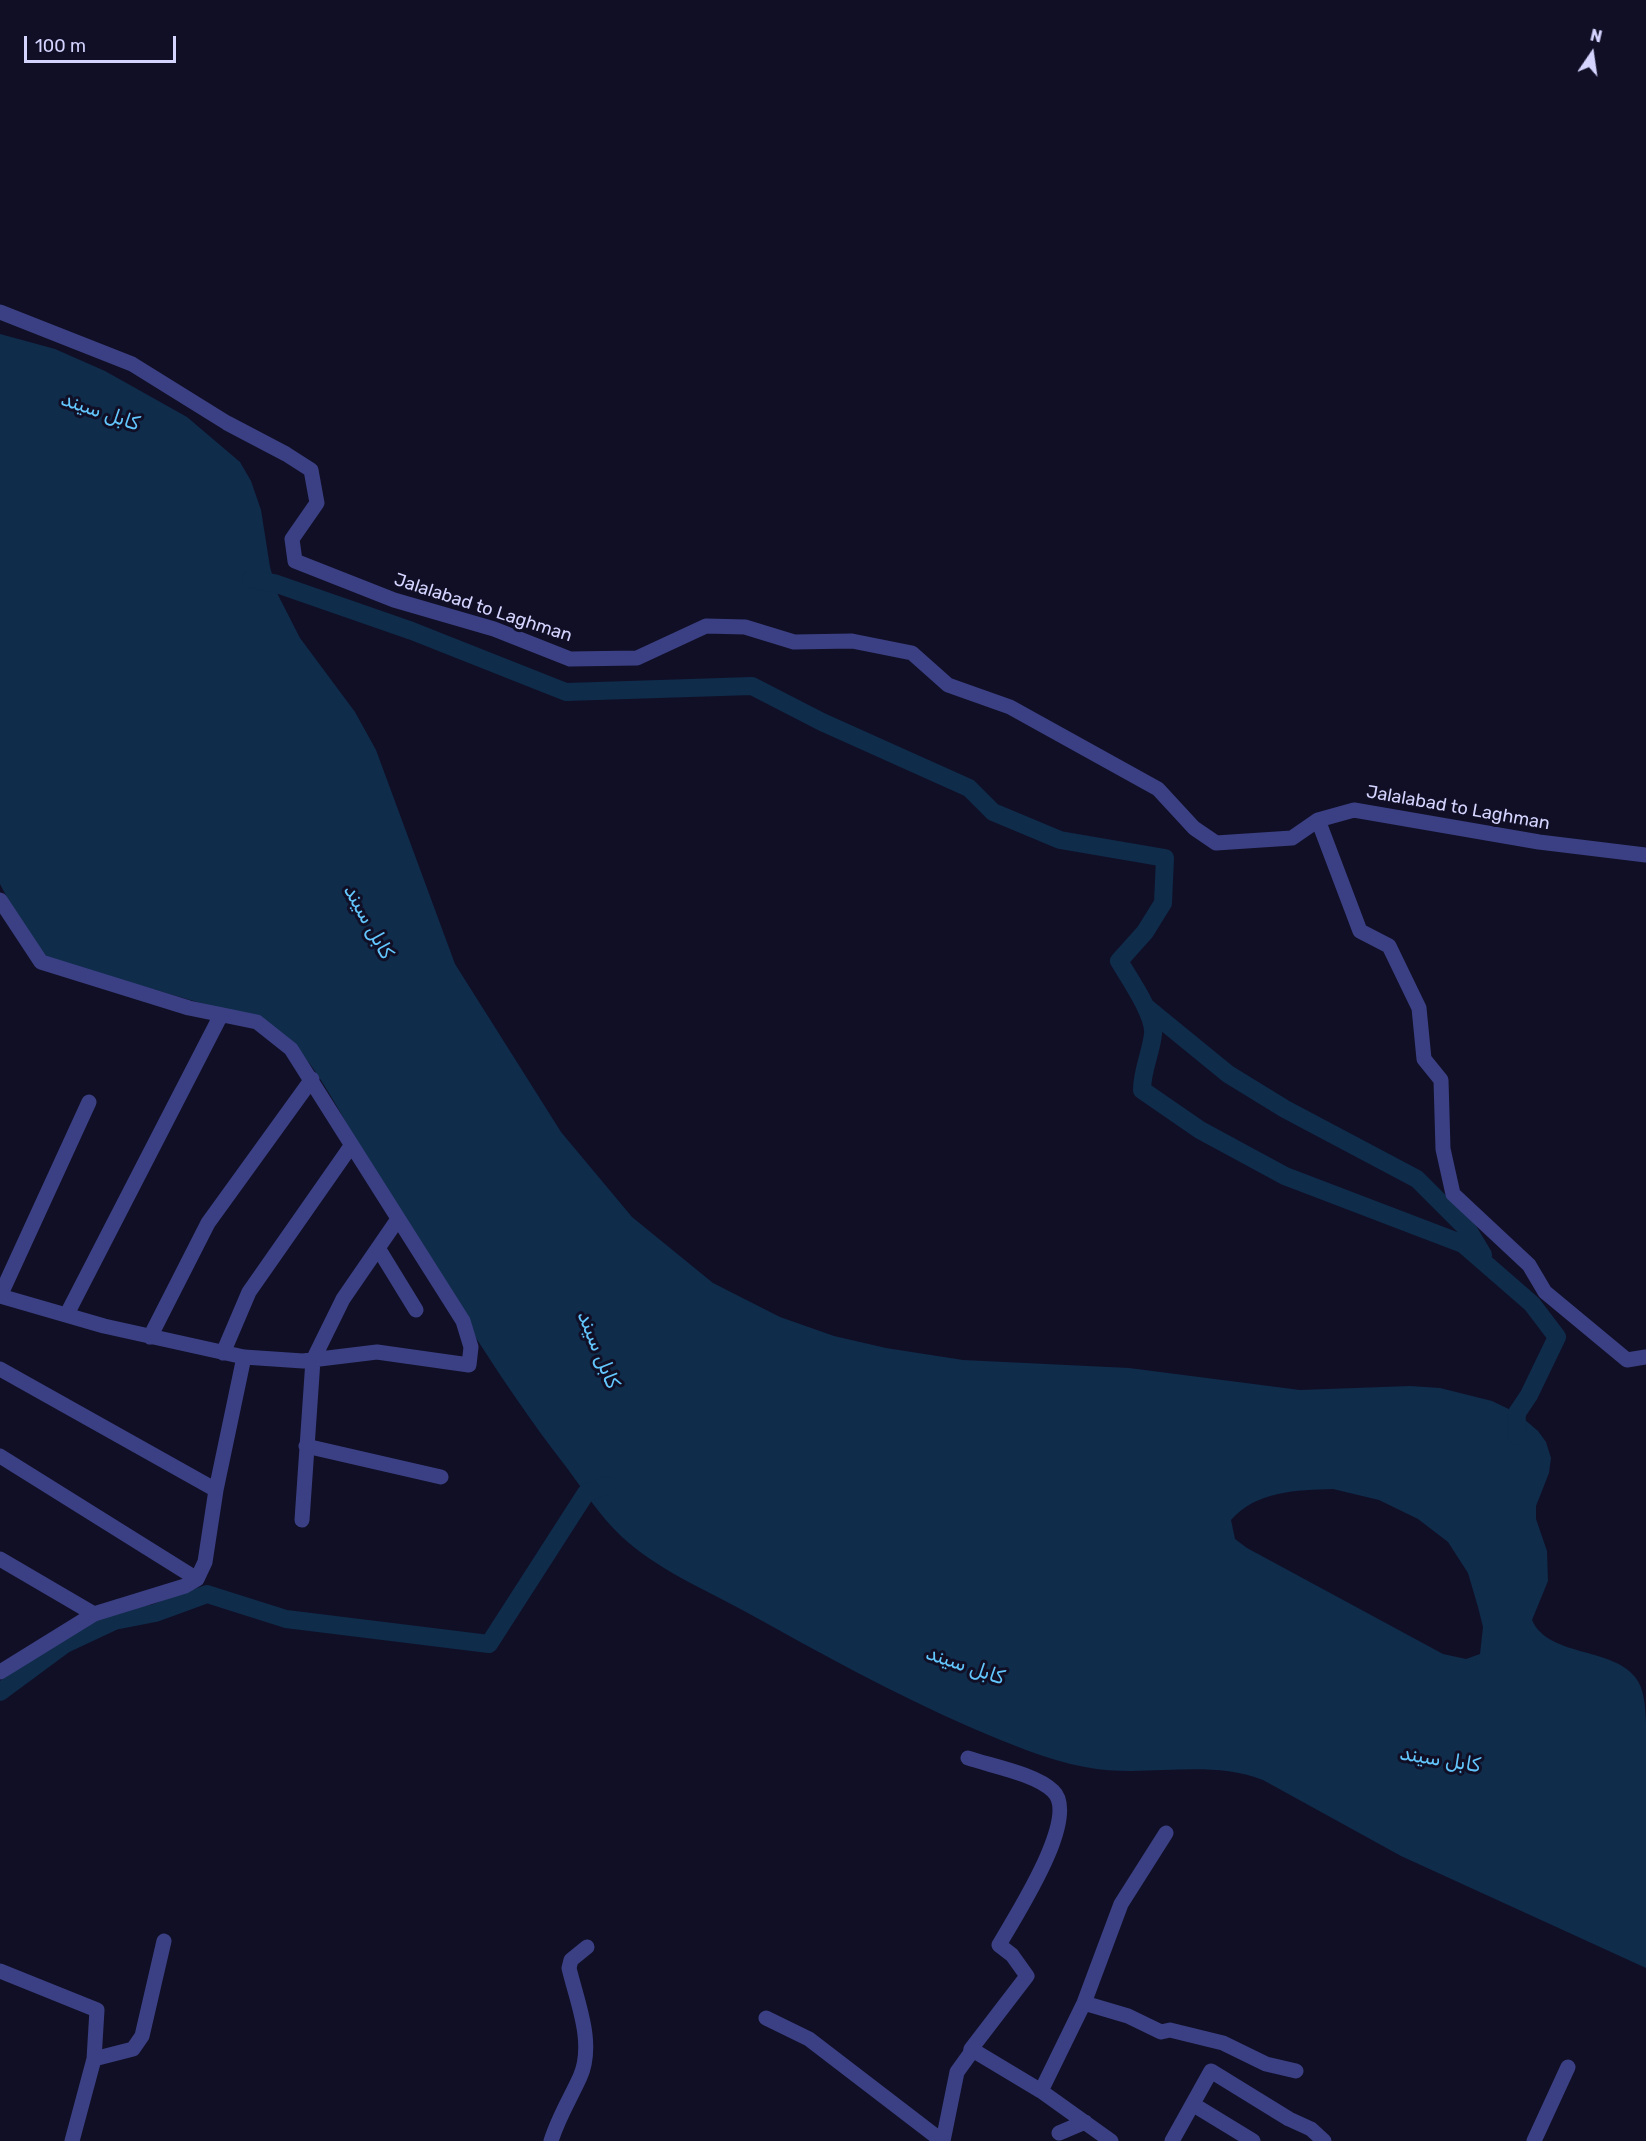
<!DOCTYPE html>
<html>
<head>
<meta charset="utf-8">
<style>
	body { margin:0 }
	#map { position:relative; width:1646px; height:2141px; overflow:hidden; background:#110f26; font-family:Rubik,sans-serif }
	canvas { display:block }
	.north { position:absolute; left:1562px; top:24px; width:60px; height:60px; -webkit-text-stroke:4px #110f26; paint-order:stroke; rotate:13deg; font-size:16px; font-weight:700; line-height:24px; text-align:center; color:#d4d4ff }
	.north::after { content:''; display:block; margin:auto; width:21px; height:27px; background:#d4d4ff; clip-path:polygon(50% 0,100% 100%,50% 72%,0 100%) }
	.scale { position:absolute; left:24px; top:36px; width:152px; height:27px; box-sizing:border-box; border:3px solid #d4d4ff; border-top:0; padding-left:8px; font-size:18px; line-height:21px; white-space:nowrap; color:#d4d4ff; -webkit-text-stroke:4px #110f26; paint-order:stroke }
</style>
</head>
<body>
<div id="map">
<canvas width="1646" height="2141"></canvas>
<div class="north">N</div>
<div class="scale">100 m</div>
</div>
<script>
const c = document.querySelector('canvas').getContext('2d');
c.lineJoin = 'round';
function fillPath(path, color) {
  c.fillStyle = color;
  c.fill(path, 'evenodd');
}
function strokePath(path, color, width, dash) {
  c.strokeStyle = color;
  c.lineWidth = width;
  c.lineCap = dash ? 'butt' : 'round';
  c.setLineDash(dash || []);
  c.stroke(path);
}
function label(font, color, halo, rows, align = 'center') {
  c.font = font + ' Rubik,"Noto Naskh Arabic",sans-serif';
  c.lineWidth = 6;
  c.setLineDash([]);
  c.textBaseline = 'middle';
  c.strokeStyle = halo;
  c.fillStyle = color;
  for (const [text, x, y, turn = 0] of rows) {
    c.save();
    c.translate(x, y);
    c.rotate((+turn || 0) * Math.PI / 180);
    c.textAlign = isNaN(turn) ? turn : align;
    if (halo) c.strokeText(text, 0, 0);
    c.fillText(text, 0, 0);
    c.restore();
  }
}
fillPath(new Path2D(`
	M0 334 55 349 105 371 187 417 240 462 251 481 261 510 270 567 278 595 300 638 355 712 376 750 455 964 561 1132 632 1217 713 1283 780 1317 834 1336 886 1348 963 1360 1129 1368 1300 1390 1410 1386 1440 1388 1492 1401 1517 1413 1538 1431 1546 1442 1551 1458 1549 1473 1536 1506V1519L1547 1551 1548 1581 1532 1620C1548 1657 1612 1647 1635 1677 1645 1689 1645 1707 1646 1722V1968L1401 1856 1263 1780C1205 1758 1145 1779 1085 1767 1046 1760 1008 1743 972 1728 894 1694 820 1653 746 1612 704 1589 656 1569 621 1536 600 1516 584 1491 567 1468 493 1373 433 1268 371 1166 343 1121 312 1048 266 1022L42 957 32 946 0 884ZM1333 1489 1379 1500 1418 1519 1448 1542 1468 1573 1478 1607 1483 1627 1480 1654 1466 1659 1443 1654 1247 1548 1235 1539 1231 1520C1256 1491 1297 1490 1333 1489Z`), '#0f2c4a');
strokePath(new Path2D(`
	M251 579 274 583 412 631 566 692 752 686 822 722 969 788 993 812 1060 840 1165 858 1163 903 1145 932 1119 961C1129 978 1155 1015 1153 1034 1151 1053 1142 1070 1142 1090L1200 1130 1285 1176 1463 1244 1532 1304 1557 1337 1529 1395 1517 1413 1516 1436
	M1146 1007 1228 1074 1285 1109 1417 1179 1468 1230 1483 1255
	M0 1692 65 1644 114 1621 155 1613 207 1594 286 1619 489 1644 586 1493 607 1485`), '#0f2c4a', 18);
strokePath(new Path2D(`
	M0 312 132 364 227 423 286 454 311 470 317 503 292 539 295 561 394 600 494 629 570 659 637 658 706 626 745 627 794 642 852 641 912 653 948 685 1010 707 1158 789 1194 828 1216 843 1292 838 1318 820 1354 810 1539 842 1646 855
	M1318 820 1360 931 1389 946 1419 1008 1424 1059 1441 1080 1443 1149 1453 1194 1529 1265 1545 1292 1627 1360 1646 1357
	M0 900 41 962 189 1008 257 1022 291 1049 463 1321 471 1347 469 1365 377 1352 303 1361 244 1357 104 1326 0 1296
	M378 1248 416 1310
	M0 1296 89 1102
	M67 1314 221 1015
	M150 1337 208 1223 312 1079
	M223 1353 249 1292 351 1146
	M0 1369 216 1490
	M306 1446 441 1477
	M0 1456 197 1579
	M302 1520 313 1360 343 1299 398 1219
	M0 1559 94 1614
	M0 1672 94 1614 185 1586 197 1579 205 1562 216 1490 244 1357
	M0 1971 97 2010 94 2059
	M1084 2003 1128 2016 1161 2032 1170 2030 1223 2043 1266 2064 1296 2071
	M766 2018 809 2039 942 2141
	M971 2049 1041 2091 1111 2141
	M1041 2091 1084 2003 1121 1904 1166 1833
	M1194 2105 1253 2141
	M1059 2133 1085 2122
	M72 2141 94 2059 133 2049 142 2036 164 1941
	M551 2141C558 2118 570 2099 580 2077 595 2043 577 2002 569 1968L571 1960 587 1947
	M943 2141 957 2072 970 2054 971 2049 1027 1976 1012 1955 999 1945C1014 1918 1081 1817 1053 1791 1036 1774 992 1766 968 1758
	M1172 2141 1211 2071 1289 2119 1311 2129 1324 2141
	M1534 2141 1568 2067`), '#3b4084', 15);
label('18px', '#d4d4ff', '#110f26', [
	["Jalalabad to Laghman",483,608,18],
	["Jalalabad to Laghman",1458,808,10]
]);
label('italic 20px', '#63c7fd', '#110f26', [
	["کابل سيند",100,412,19],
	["کابل سيند",368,922,61],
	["کابل سيند",598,1350,68],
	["کابل سيند",965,1666,19],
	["کابل سيند",1440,1760,9]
]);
</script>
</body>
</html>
